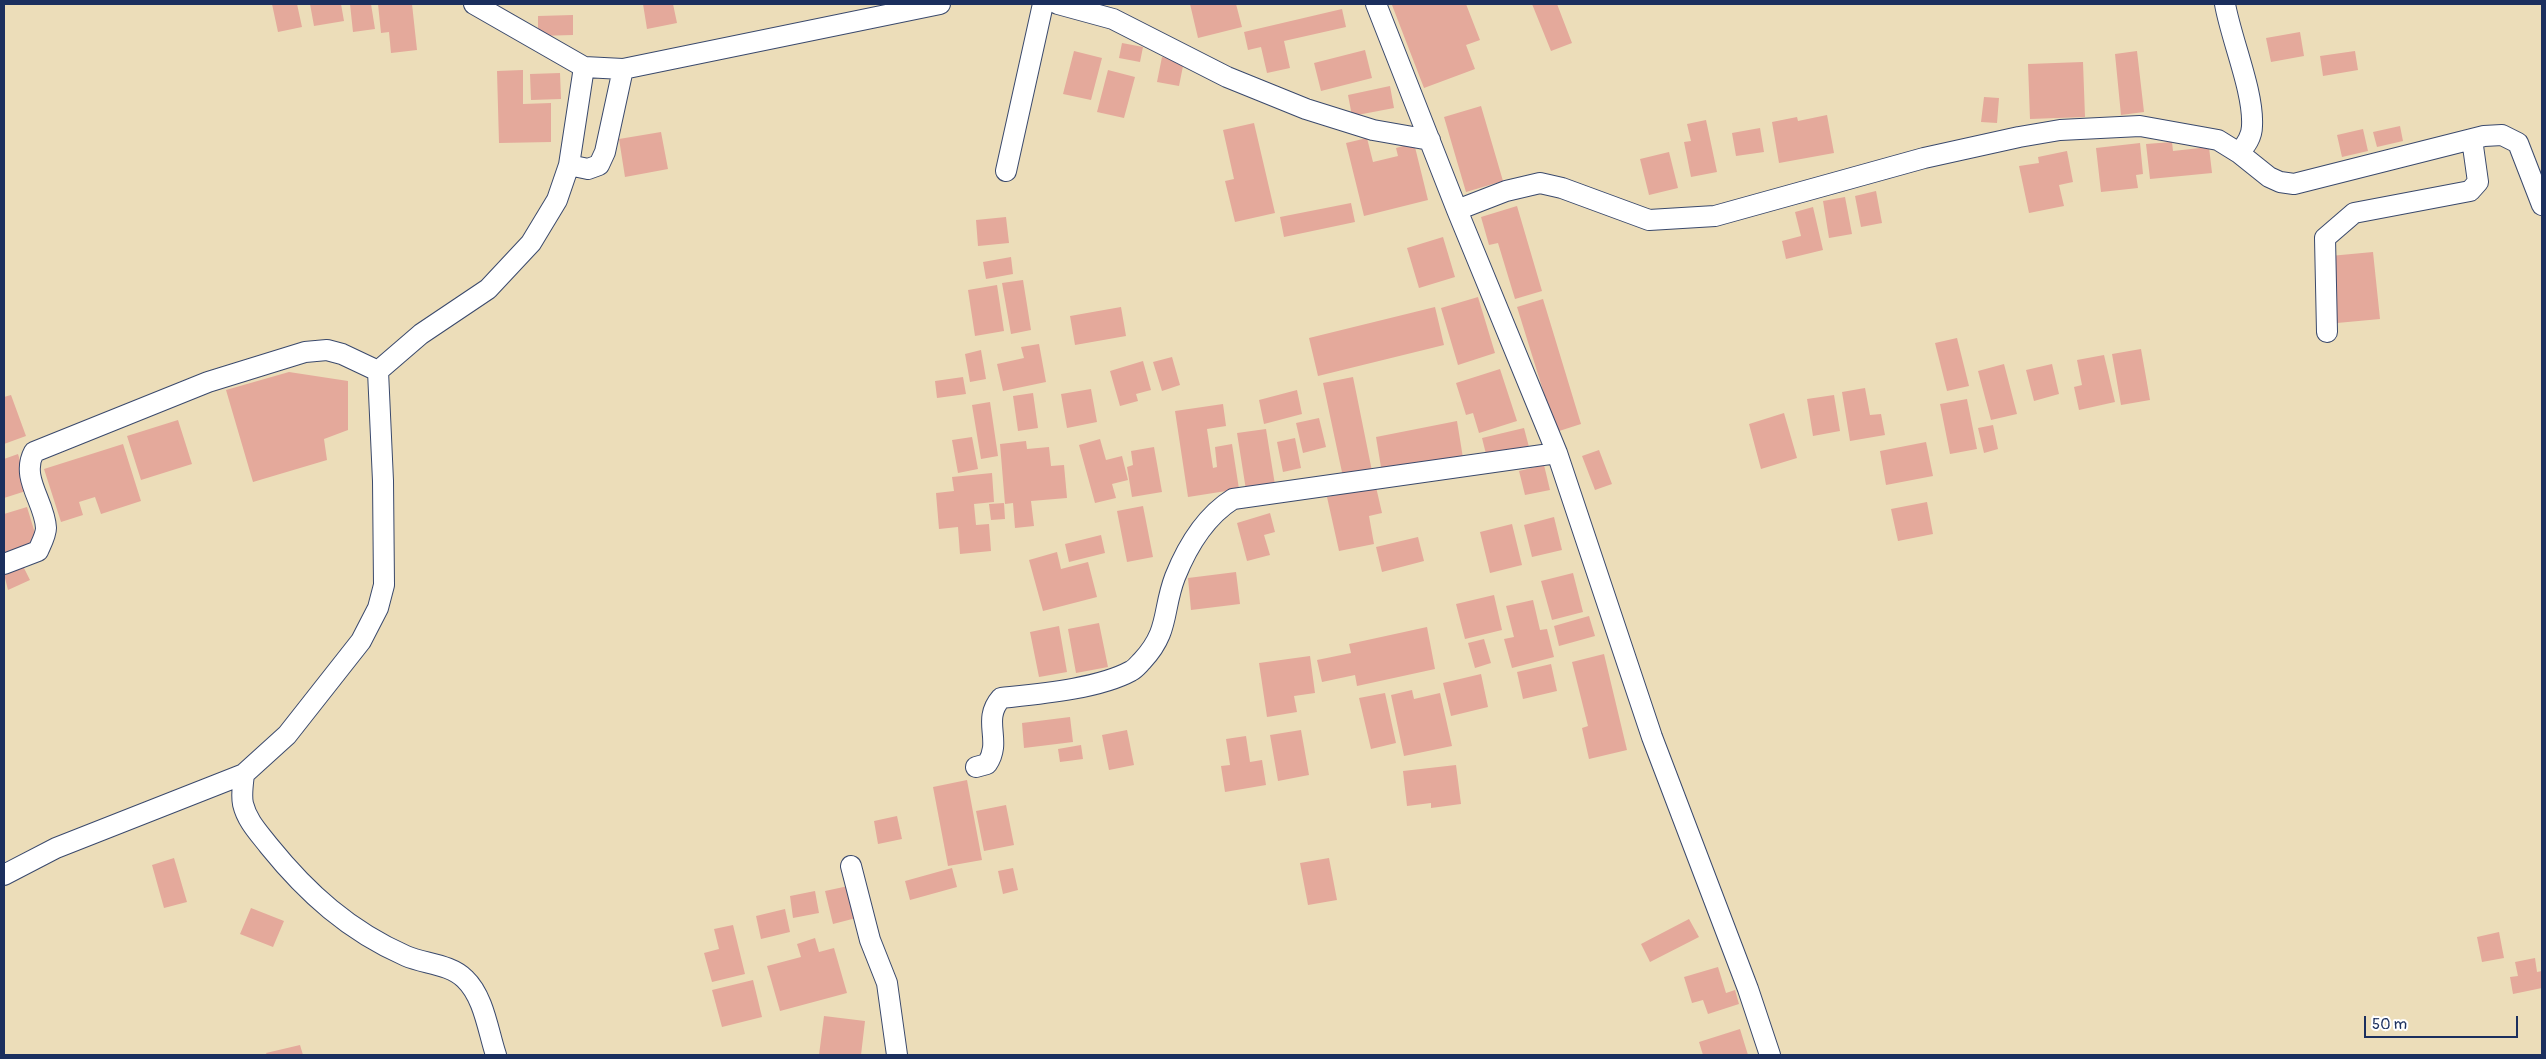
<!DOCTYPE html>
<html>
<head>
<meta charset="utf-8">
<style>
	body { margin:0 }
	#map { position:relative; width:2546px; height:1059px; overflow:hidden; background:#ecddb9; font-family:Pangolin,sans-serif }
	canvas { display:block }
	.frame { position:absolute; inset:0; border:5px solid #1b2f5e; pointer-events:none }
	.scale { position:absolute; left:2364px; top:1016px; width:154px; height:22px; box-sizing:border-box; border:2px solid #1b2f5e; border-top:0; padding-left:6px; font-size:15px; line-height:18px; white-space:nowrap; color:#1b2f5e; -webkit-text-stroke:4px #fff; paint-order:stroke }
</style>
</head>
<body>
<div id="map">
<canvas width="2546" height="1059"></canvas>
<div class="frame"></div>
<div class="scale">50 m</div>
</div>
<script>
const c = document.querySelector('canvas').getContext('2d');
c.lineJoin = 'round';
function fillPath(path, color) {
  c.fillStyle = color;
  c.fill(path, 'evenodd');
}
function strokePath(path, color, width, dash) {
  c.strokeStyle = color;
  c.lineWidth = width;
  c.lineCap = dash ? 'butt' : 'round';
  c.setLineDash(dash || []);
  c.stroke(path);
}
fillPath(new Path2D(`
	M272 4H297L302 27 278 32Z
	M310 4H341L344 21 314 26Z
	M350 4H371L375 29 353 32Z
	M378 4H412L417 50 391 53 389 32 381 33Z
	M643 4H673L677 23 647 29Z
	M1190 4H1236L1242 27 1198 38Z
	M1395 4H1466L1480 40 1466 45 1475 69 1424 88 1392 5Z
	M1532 4H1557L1572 43 1551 51Z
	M1342 9 1346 27 1284 41 1290 68 1267 73 1261 47 1248 50 1244 32Z
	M573 15V35L538 36V16Z
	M2300 32 2304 56 2271 62 2266 38Z
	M1122 43 1143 47 1140 62 1119 58Z
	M1365 50 1372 78 1321 91 1314 63Z
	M1074 51 1102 58 1091 100 1063 94Z
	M2137 51 2144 112 2121 115 2115 54Z
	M2355 51 2358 70 2323 76 2320 56Z
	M1162 57 1184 61 1179 86 1157 82Z
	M2083 62 2085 117 2030 119 2028 64Z
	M523 70V104L551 103V142L499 143 497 71Z
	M1108 70 1135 77 1124 118 1097 112Z
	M560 73 561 99 531 100 530 74Z
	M1390 86 1394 108 1352 116 1348 95Z
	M1984 97 1999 98 1997 123 1981 122Z
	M1481 106 1503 181 1466 192 1444 117Z
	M1827 115 1834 153 1779 163 1772 122 1797 117 1798 121Z
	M1706 120 1717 172 1691 177 1684 142 1691 141 1687 124Z
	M1254 123 1275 213 1235 222 1225 181 1234 179 1223 130Z
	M2400 126 2403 141 2377 147 2373 132Z
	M1760 128 1764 152 1736 156 1732 133Z
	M2363 129 2368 151 2342 157 2337 135Z
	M661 132 668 169 625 177 619 139Z
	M1367 138 1373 162 1398 156 1396 148 1414 143 1428 200 1364 216 1346 143Z
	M2172 142 2173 151 2209 147 2212 173 2150 179 2146 144Z
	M2140 143 2143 174 2136 175 2138 188 2101 192 2096 148Z
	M2067 151 2073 182 2059 185 2064 206 2029 213 2019 166 2039 163 2038 157Z
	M1669 152 1678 188 1649 195 1640 159Z
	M1876 191 1882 223 1861 227 1855 196Z
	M1845 197 1852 234 1829 238 1823 201Z
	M1351 203 1355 222 1284 237 1280 217Z
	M1517 206 1542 291 1515 299 1498 243 1489 245 1481 217Z
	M1813 207 1823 250 1786 259 1782 241 1801 236 1795 212Z
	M1006 217 1009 243 978 246 976 220Z
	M1443 237 1455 277 1419 288 1407 248Z
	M2373 252 2380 319 2337 323 2330 256Z
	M1011 257 1013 274 986 279 983 262Z
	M1023 280 1031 330 1011 334 1002 283Z
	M997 285 1004 331 975 336 968 290Z
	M1478 297 1495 353 1458 365 1441 308Z
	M1543 299 1581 424 1556 432 1517 307Z
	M1121 307 1126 336 1075 345 1070 316Z
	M1435 307 1444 345 1318 376 1309 338Z
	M1957 338 1969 386 1947 391 1935 343Z
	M1039 344 1046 382 1003 391 997 364 1024 358 1021 347Z
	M2141 349 2150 400 2121 405 2112 354Z
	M981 350 986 379 970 382 965 354Z
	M2104 355 2115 402 2079 410 2074 387 2082 385 2077 360Z
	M1172 357 1180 385 1162 391 1153 362Z
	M1143 361 1151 390 1136 394 1138 401 1120 406 1110 371Z
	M2004 364 2017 414 1991 420 1978 371Z
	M2052 364 2059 394 2034 401 2026 370Z
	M1500 369 1517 421 1479 433 1473 413 1466 415 1456 383Z
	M289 372 348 381V430L324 439 327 460 253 482 226 390Z
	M963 377 966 394 937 398 935 381Z
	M1353 377 1372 471 1343 477 1323 383Z
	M1865 388 1870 415 1881 414 1885 435 1850 441 1842 392Z
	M1091 389 1097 422 1067 428 1061 394Z
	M1297 390 1302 414 1264 424 1259 400Z
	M1033 393 1038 428 1018 431 1013 396Z
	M11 395 26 436 4 444V397Z
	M1834 395 1840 431 1813 436 1807 399Z
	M1967 399 1977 449 1950 454 1940 404Z
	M990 402 998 456 981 459 972 405Z
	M1223 404 1226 426 1207 429 1213 468 1217 467 1215 447 1232 444 1239 489 1188 497 1175 411Z
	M1784 413 1797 458 1761 469 1749 424Z
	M1319 418 1326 447 1303 453 1296 423Z
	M178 420 192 464 141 480 127 436Z
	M1457 421 1463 458 1382 473 1376 437Z
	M1993 425 1998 449 1984 453 1978 428Z
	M1524 428 1529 447 1487 458 1482 438Z
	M1266 429 1275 485 1246 490 1237 433Z
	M972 437 978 469 958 473 952 440Z
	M1295 438 1301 468 1283 472 1277 442Z
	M1100 439 1106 460 1122 456 1128 480 1112 484 1116 498 1095 503 1079 445Z
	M1026 441 1027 449 1049 447 1051 466 1064 465 1067 498 1031 501 1034 526 1015 528 1013 503 1005 504 1000 444Z
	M1926 442 1933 476 1886 485 1880 451Z
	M123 444 141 501 101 514 95 497 79 502 83 515 61 522 44 469Z
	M1154 447 1162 492 1132 497 1127 467 1133 465 1131 451Z
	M1599 450 1612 484 1595 490 1582 456Z
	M18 454 29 490 4 498V459Z
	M1544 465 1550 490 1525 495 1519 471Z
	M992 473 994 502 974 504 976 525 989 524 991 551 960 554 958 527 939 529 936 493 954 491 952 477Z
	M1376 487 1382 513 1369 516 1374 544 1339 551 1327 497Z
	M1927 502 1933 534 1898 541 1891 509Z
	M1004 503 1005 519 991 520 989 504Z
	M1143 506 1153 557 1127 562 1117 511Z
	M27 507 38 543 4 554V514Z
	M1270 513 1275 532 1264 535 1270 555 1247 561 1237 523Z
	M1554 517 1562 550 1532 557 1524 525Z
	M1512 524 1522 565 1490 573 1480 532Z
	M1101 535 1105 553 1069 562 1065 544Z
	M1418 537 1424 561 1382 572 1376 547Z
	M1057 552 1061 569 1088 562 1097 597 1043 611 1029 560Z
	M23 566 30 580 8 590 4 574Z
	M1236 572 1240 604 1191 610 1188 578Z
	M1573 573 1583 612 1552 620 1541 581Z
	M1494 595 1502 630 1465 639 1456 604Z
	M1533 600 1540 630 1547 629 1554 657 1512 668 1504 639 1514 637 1506 606Z
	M1589 616 1595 636 1559 646 1554 626Z
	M1099 623 1108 667 1076 673 1068 629Z
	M1059 626 1067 672 1039 677 1030 632Z
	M1427 627 1435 669 1357 686 1355 675 1322 682 1317 660 1351 653 1349 644Z
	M1484 639 1491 663 1475 668 1468 643Z
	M1604 654 1627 750 1589 759 1582 728 1588 726 1572 662Z
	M1310 656 1315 693 1294 696 1297 712 1267 717 1259 663Z
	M1551 664 1557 691 1523 699 1517 672Z
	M1481 674 1488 707 1451 716 1443 683Z
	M1412 690 1414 699 1440 693 1452 746 1404 756 1391 695Z
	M1385 693 1396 743 1371 749 1359 698Z
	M1070 717 1073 742 1024 748 1022 723Z
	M1127 730 1134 765 1109 770 1102 735Z
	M1301 730 1309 775 1278 781 1270 735Z
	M1246 736 1250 762 1262 760 1266 785 1225 792 1221 766 1230 765 1226 739Z
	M1081 745 1083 759 1060 762 1058 749Z
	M1456 765 1461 804 1431 808V803L1407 806 1403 771Z
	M967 780 982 860 948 866 933 787Z
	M1006 805 1014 845 984 851 976 811Z
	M897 816 902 839 878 844 874 821Z
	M174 858 187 902 164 908 152 865Z
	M1329 858 1337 900 1308 905 1300 863Z
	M952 868 957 887 910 900 905 881Z
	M1013 868 1018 890 1003 894 998 871Z
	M853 885 860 917 833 924 825 891Z
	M815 891 819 913 793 918 790 896Z
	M251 908 284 921 273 947 240 934Z
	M785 909 790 932 761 939 756 916Z
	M1689 919 1699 937 1650 962 1641 944Z
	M733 925 745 974 712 982 704 953 719 949 714 929Z
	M2499 932 2504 958 2482 962 2477 937Z
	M815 938 819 952 834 948 847 993 780 1011 767 966 801 957 797 944Z
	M2535 958 2537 972 2542 971V988L2513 994 2510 977 2518 976 2515 962Z
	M1718 967 1726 993 1735 990 1739 1004 1708 1014 1703 1000 1692 1003 1684 977Z
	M753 980 762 1017 722 1027 712 990Z
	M824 1016 865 1021 861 1055H819Z
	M1740 1029 1748 1055H1703L1699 1042Z
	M300 1045 303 1055H267L266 1053Z`), '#e4a99b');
const minor = new Path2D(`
	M474 4 584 67 623 69 940 4
	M1058 4 1113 19 1227 77 1306 109 1373 130 1430 140
	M1376 4 1457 210 1557 453 1652 737 1748 989 1770 1055
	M2225 4C2231 39 2254 92 2252 126 2252 137 2246 145 2239 153
	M569 165 588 169 599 165 605 152 623 69
	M1006 171 1043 4
	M1457 210 1506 191 1540 183 1562 188 1649 220 1715 216 1924 158 2019 137 2060 130 2140 126 2218 140 2239 153 2269 177 2280 182 2294 184 2484 136 2502 135 2518 143 2542 205
	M2327 332 2325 238 2354 213 2470 191 2478 182 2472 139
	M4 564 38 551C41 544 46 535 46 528 45 502 20 478 34 452L208 382 305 352 327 350 342 354 378 371
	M976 767 987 764C1003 740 981 721 1001 698 1038 694 1098 689 1131 671 1135 669 1139 664 1142 661 1170 631 1162 611 1175 577 1187 547 1206 516 1233 499L1557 453
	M244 774C243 783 241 795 243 804 247 821 259 833 269 846 307 893 349 931 406 956 425 964 450 964 465 979 484 997 488 1031 496 1055
	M851 866 870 940 887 983 897 1055
	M4 875 56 848 244 774 287 735 361 641 378 608 384 585 383 481 378 371 421 334 488 289 531 243 557 200 569 165 584 67`);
strokePath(minor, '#3a496c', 22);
strokePath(minor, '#fff', 20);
</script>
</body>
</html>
